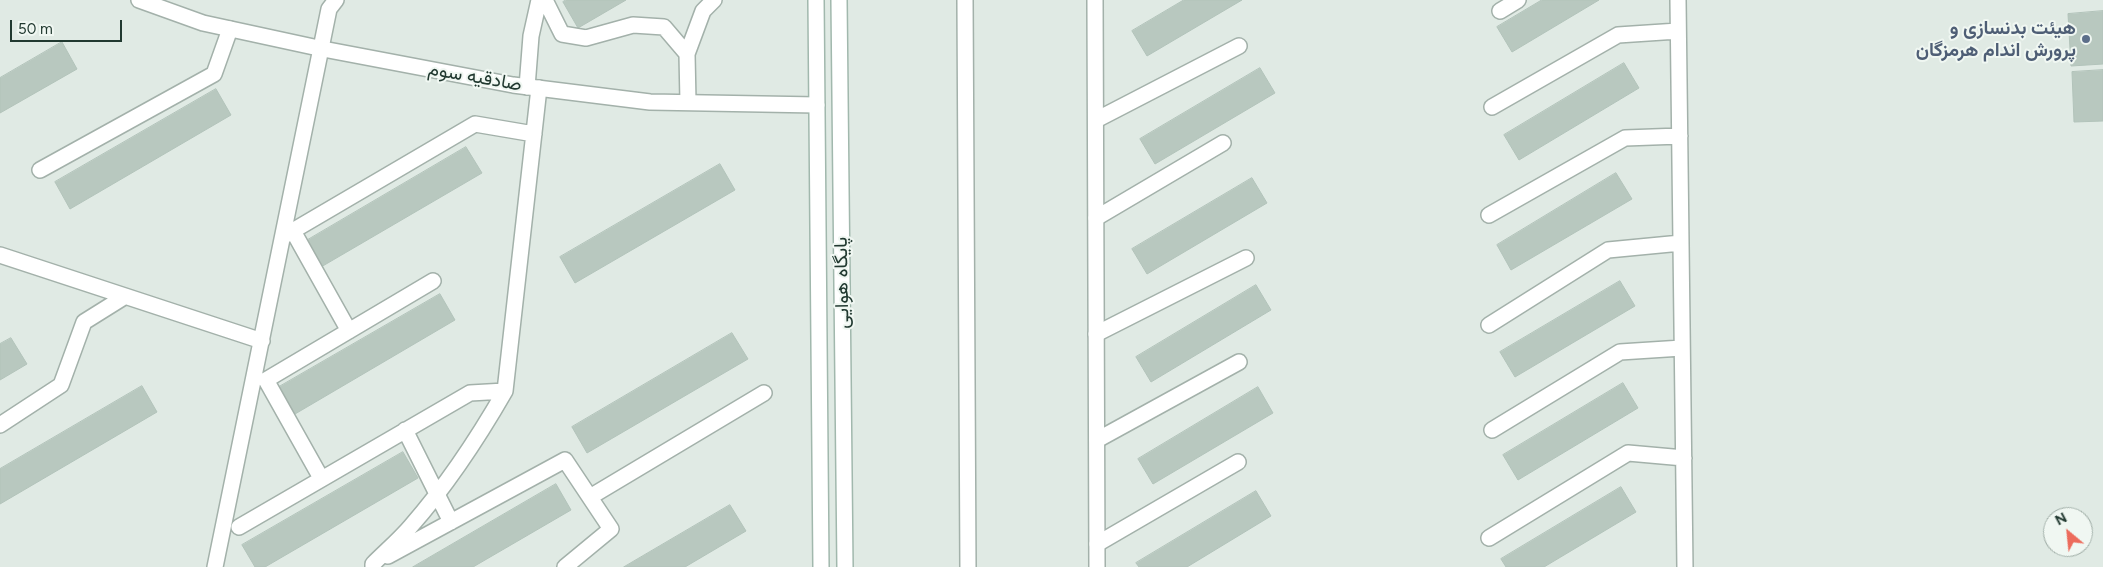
<!DOCTYPE html>
<html>
<head>
<meta charset="utf-8">
<style>
	body { margin:0 }
	#map { position:relative; width:2103px; height:567px; overflow:hidden; background:#e0eae4; font-family:Figtree,sans-serif }
	canvas { display:block }
	.north { position:absolute; left:2043px; top:507px; width:50px; height:50px; box-sizing:border-box; background:#f0f7f2; border:1px solid #9daba4; border-radius:50%; rotate:332deg; font-size:14px; font-weight:700; line-height:20px; text-align:center; color:#213930 }
	.north::after { content:''; display:block; margin:auto; width:18px; height:22px; background:#ec6b5c; clip-path:polygon(50% 0,100% 100%,50% 72%,0 100%) }
	.scale { position:absolute; left:10px; top:20px; width:112px; height:22px; box-sizing:border-box; border:2px solid #213930; border-top:0; padding-left:6px; font-size:15px; line-height:18px; white-space:nowrap; color:#213930; -webkit-text-stroke:4px #f0f7f2; paint-order:stroke }
</style>
</head>
<body>
<div id="map">
<canvas width="2103" height="567"></canvas>
<div class="north">N</div>
<div class="scale">50 m</div>
</div>
<script>
const c = document.querySelector('canvas').getContext('2d');
c.lineJoin = 'round';
function fillPath(path, color) {
  c.fillStyle = color;
  c.fill(path, 'evenodd');
}
function strokePath(path, color, width, dash) {
  c.strokeStyle = color;
  c.lineWidth = width;
  c.lineCap = dash ? 'butt' : 'round';
  c.setLineDash(dash || []);
  c.stroke(path);
}
function label(font, color, halo, rows, align = 'center') {
  c.font = font + ' Figtree,Vazirmatn,sans-serif';
  c.lineWidth = 4;
  c.setLineDash([]);
  c.textBaseline = 'middle';
  c.strokeStyle = halo;
  c.fillStyle = color;
  for (const [text, x, y, turn = 0] of rows) {
    c.save();
    c.translate(x, y);
    c.rotate((+turn || 0) * Math.PI / 180);
    c.textAlign = isNaN(turn) ? turn : align;
    if (halo) c.strokeText(text, 0, 0);
    c.fillText(text, 0, 0);
    c.restore();
  }
}
const building = new Path2D(`
	M566 0H626L578 28 563 2Z
	M1184 0H1242L1147 56 1132 31Z
	M1542 0H1599L1512 52 1497 27Z
	M2103 11V64L2071 66 2068 14Z
	M62 42 77 69 0 113V78Z
	M1624 63 1639 88 1519 160 1504 135Z
	M1260 68 1275 93 1155 164 1140 139Z
	M2103 70V121L2074 122 2072 72Z
	M216 89 231 115 70 209 55 182Z
	M466 147 482 173 321 267 306 241Z
	M720 164 735 190 575 283 560 257Z
	M1616 173 1632 199 1511 270 1497 245Z
	M1252 178 1267 203 1147 274 1132 249Z
	M1620 281 1635 306 1515 377 1500 352Z
	M1256 285 1271 310 1151 382 1136 357Z
	M440 294 455 320 295 414 279 387Z
	M732 333 748 359 587 453 572 427Z
	M11 338 27 364 0 380V344Z
	M1623 383 1638 408 1518 480 1503 455Z
	M142 386 157 412 0 504V469Z
	M1258 387 1273 413 1153 484 1138 459Z
	M403 452 418 478 265 567H255L242 545Z
	M556 484 571 510 473 567H413Z
	M1621 487 1636 512 1544 567H1506L1501 559Z
	M1256 491 1271 516 1187 567H1139L1136 563Z
	M730 505 746 531 685 567H624Z`);
fillPath(building, '#b8c8bf');
strokePath(building, '#b2c3ba', 1);
const minor = new Path2D(`
	M545 0 562 34 586 38 633 25 664 27 687 54
	M1678 0 1685 567
	M1500 11 1518 0
	M527 87 531 36 539 0
	M688 102 687 54 703 11 714 0
	M1492 107 1618 35 1678 31
	M1096 120 1239 46
	M40 170 214 74 230 29
	M1489 215 1625 138 1680 136
	M1096 218 1223 143
	M293 231 349 331
	M284 236 475 124 534 134
	M0 255 262 341
	M1489 325 1608 250 1681 243
	M1096 334 1246 258
	M0 425 61 385 84 322 124 297
	M405 430 451 522
	M1492 430 1620 352 1682 348
	M1097 440 1239 362
	M321 478 266 380 433 281
	M590 497 764 393
	M239 527 470 393 505 391
	M1489 538 1628 453 1684 458
	M1097 544 1238 462
	M388 556 565 460 611 529 565 567
	M215 567 329 9 336 0
	M373 567V564C386 551 400 539 411 526 447 485 478 438 505 391L539 88`);
const tertiary = new Path2D(`
	M139 0 203 23 323 49 513 85 650 102 817 105
	M965 0 968 567
	M1095 0 1097 567`);
const secondary = new Path2D(`
	M816 0 821 567
	M839 0 845 567`);
strokePath(minor, '#a3b1aa', 18);
strokePath(tertiary, '#a3b1aa', 18);
strokePath(secondary, '#a1b8ad', 18);
strokePath(minor, '#fff', 15);
strokePath(tertiary, '#fff', 15);
strokePath(secondary, '#fff', 15);
for (const [x, y, r, color] of [
	[2086,39,5,"#5c6f8a"]
]) {
  const dot = new Path2D();
  dot.arc(x, y, r, 0, 2 * Math.PI);
  c.fillStyle = color;
  c.fill(dot);
  strokePath(dot, '#f0f7f2', 2);
}
label('bold 19px', '#4e5e75', '#f0f7f2', [
	["هیئت بدنسازی و",2076,28],
	["پرورش اندام هرمزگان",2076,50]
], 'right');
label('19px', '#213930', '#f0f7f2', [
	["صادقیه سوم",475,77,10],
	["پایگاه هوایی",842,283,-91]
]);
</script>
</body>
</html>
